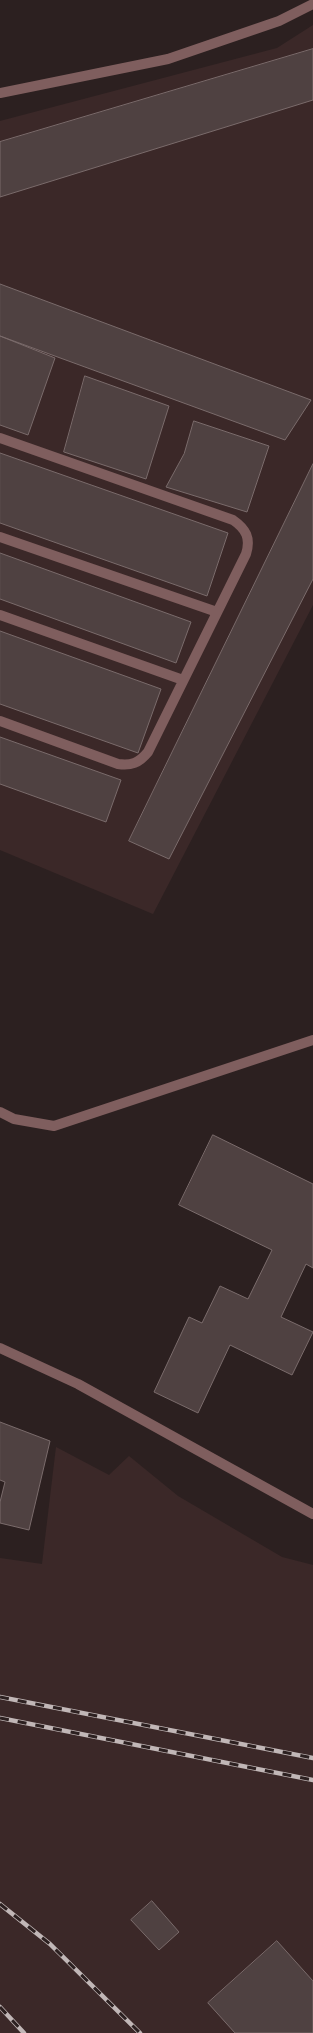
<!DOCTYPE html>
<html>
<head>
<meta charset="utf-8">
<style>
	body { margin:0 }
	canvas { display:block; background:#2c2020 }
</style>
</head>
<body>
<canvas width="313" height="2033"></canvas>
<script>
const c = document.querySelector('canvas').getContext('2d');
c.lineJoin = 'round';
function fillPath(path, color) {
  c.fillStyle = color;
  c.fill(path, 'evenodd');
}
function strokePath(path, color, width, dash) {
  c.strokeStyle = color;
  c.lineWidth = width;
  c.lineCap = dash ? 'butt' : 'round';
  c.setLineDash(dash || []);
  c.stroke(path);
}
fillPath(new Path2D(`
	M313 25V605L153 914 0 850V121L277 48Z
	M56 1447 109 1475 129 1456 178 1496 282 1557 313 1565V2033H0V1558L42 1564Z`), '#3b2828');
const building = new Path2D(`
	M313 49V100L0 197V142Z
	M0 284 311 400 285 440 0 336Z
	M0 336 55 358 28 435 0 425Z
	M85 376 169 406 146 479 64 452Z
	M194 421 269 446 247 512 166 487 184 454Z
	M0 453 228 533 207 596 0 523Z
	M313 464V579L169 859 129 841Z
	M0 553 191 622 176 663 0 599Z
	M0 631 161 689 138 753 0 704Z
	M0 737 121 780 106 822 0 784Z
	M213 1135 313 1184V1268L306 1264 281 1317 313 1332 292 1375 230 1345 198 1413 154 1392 189 1317 202 1323 220 1286 248 1299 272 1250 179 1205Z
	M0 1422 50 1441 29 1530 0 1523V1502L5 1482 0 1480Z
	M152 1901 179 1932 159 1950 131 1920Z
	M277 1941 313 1981V2033H235L208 2003Z`);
fillPath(building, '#4f4141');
strokePath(building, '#7a6b6b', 1);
strokePath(new Path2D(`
	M0 93 168 59 279 21 313 4
	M0 438 233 520C246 529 251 538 246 554L148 752C139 763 131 766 118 764L0 721
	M0 537 217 612
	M0 615 183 680
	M0 1112 14 1119 54 1126 313 1040
	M0 1348 78 1384 313 1514`), '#7f5e5e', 10);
const rail = new Path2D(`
	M0 1697 313 1758
	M0 1718 313 1780
	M0 1904 50 1944 140 2033
	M0 2007 24 2033`);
strokePath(rail, '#c1b7b7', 4.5);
strokePath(rail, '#2c2020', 3, [9]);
</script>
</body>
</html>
